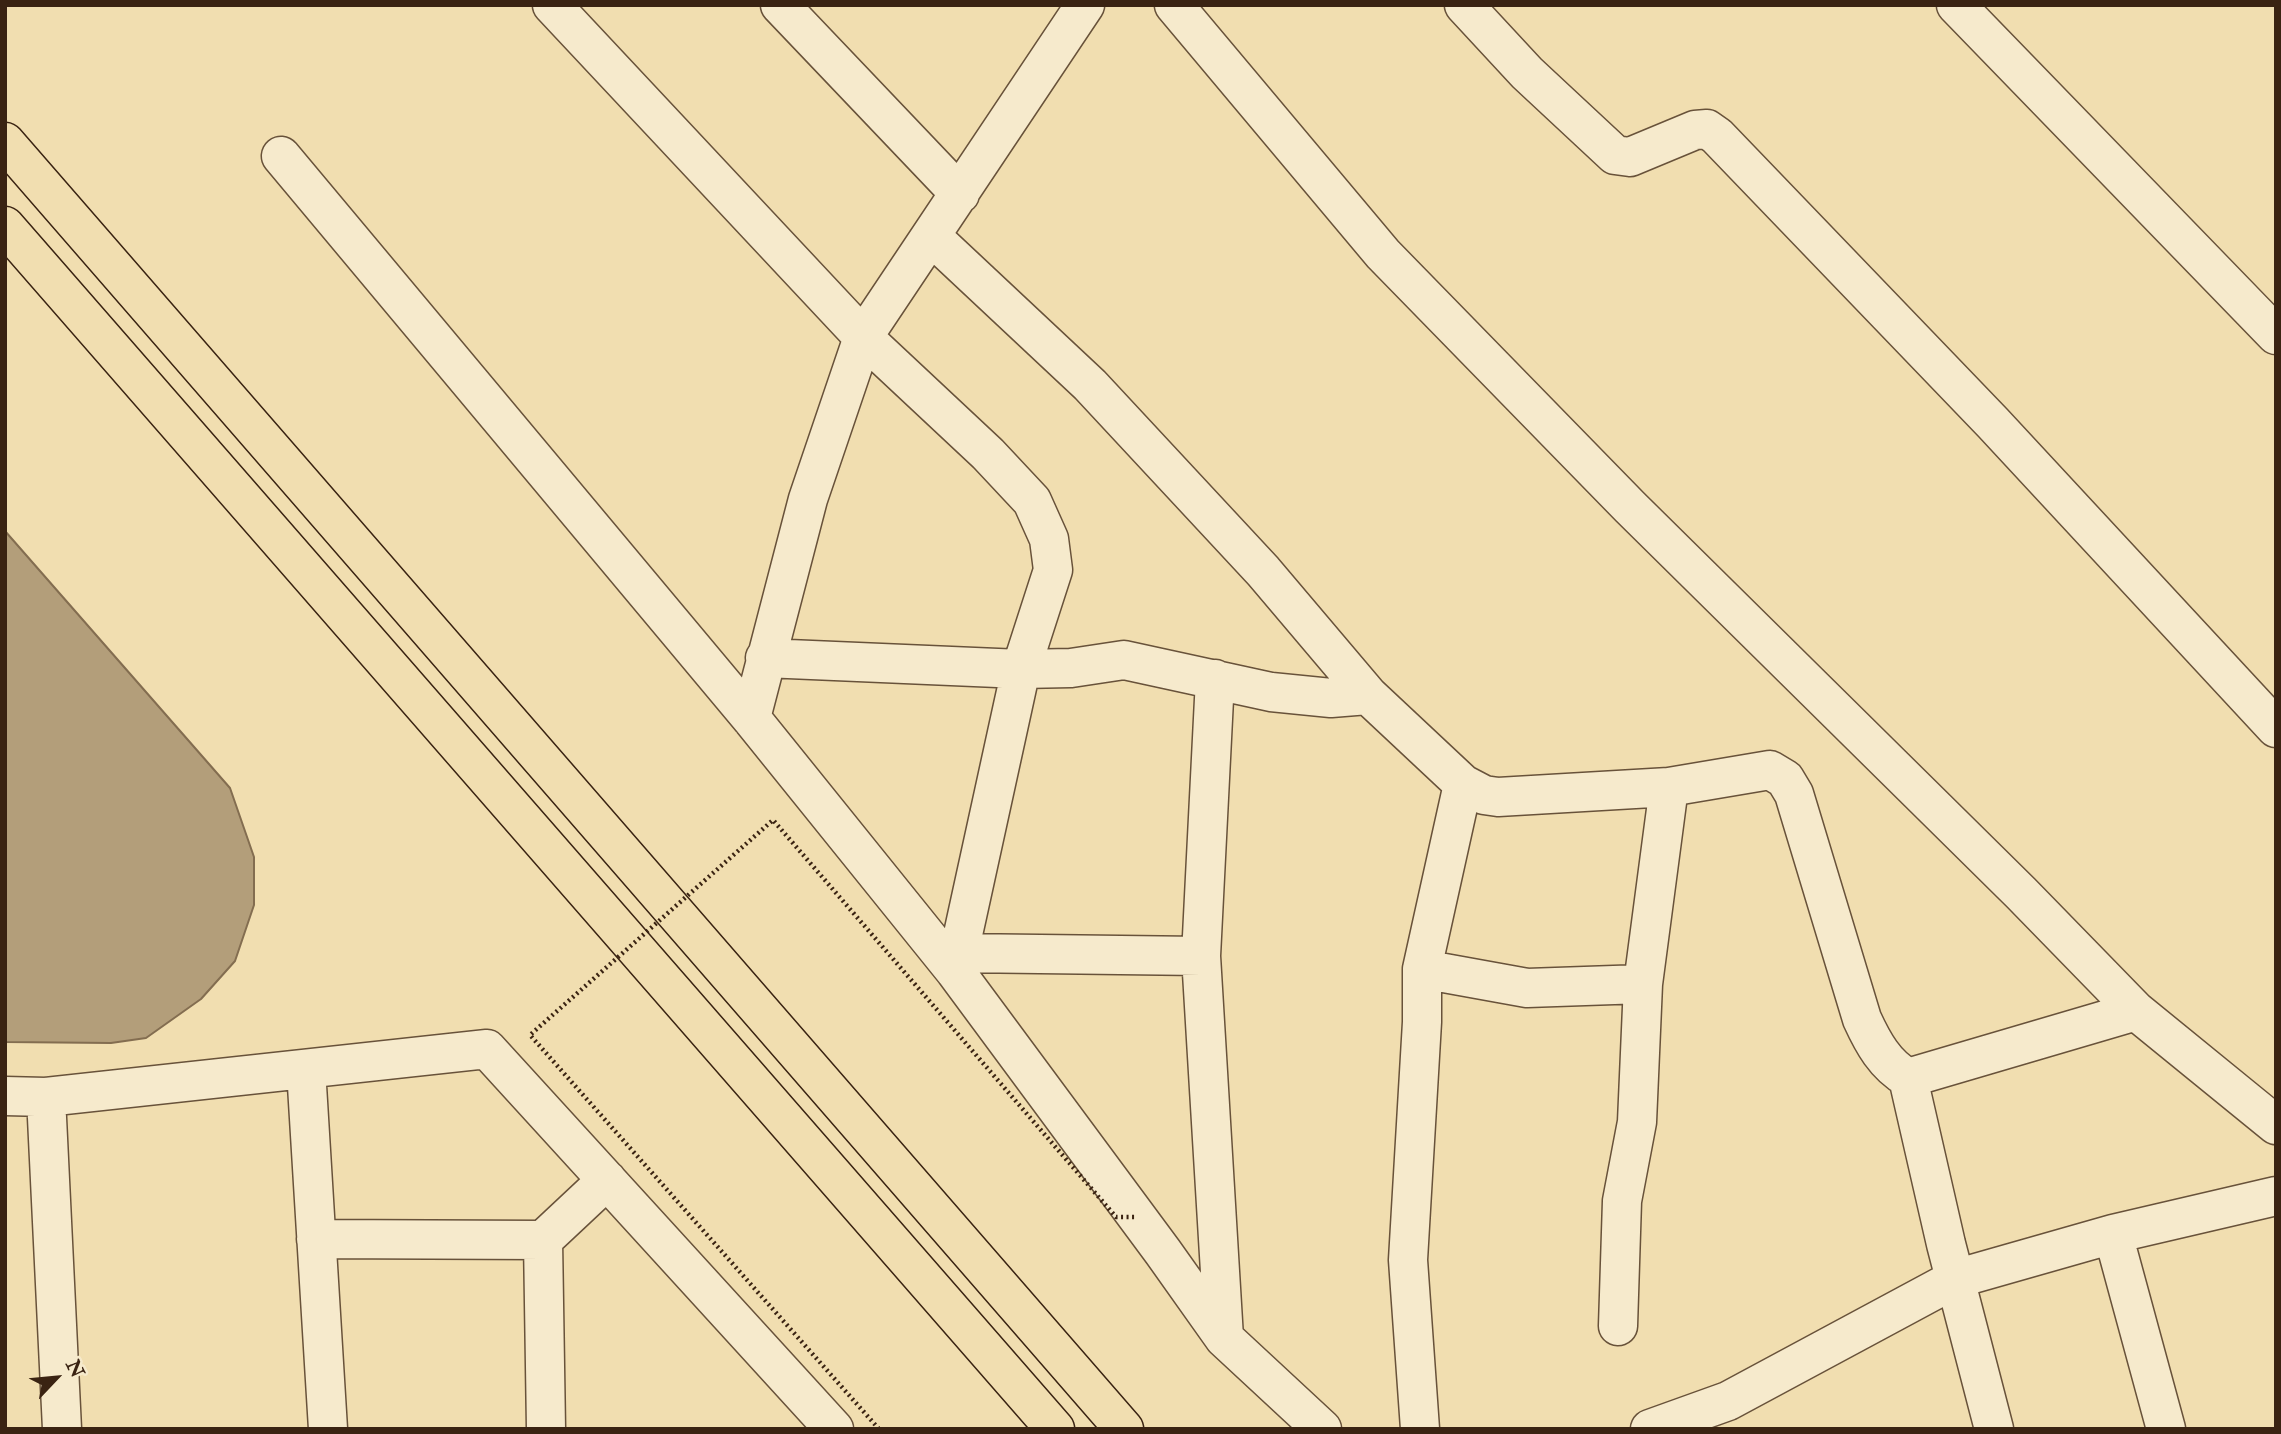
<!DOCTYPE html>
<html>
<head>
<meta charset="utf-8">
<style>
	body { margin:0 }
	#map { position:relative; width:2281px; height:1434px; overflow:hidden; background:#f1deb0; font-family:"IM FELL Double Pica",serif }
	canvas { display:block }
	.frame { position:absolute; inset:0; border:7px solid #3a2312; pointer-events:none }
	.north { position:absolute; left:21px; top:1343px; width:70px; height:70px; -webkit-text-stroke:5px #f6eacc; paint-order:stroke; rotate:64deg; font-size:19px; font-weight:700; line-height:28px; text-align:center; color:#3a2312 }
	.north::after { content:''; display:block; margin:auto; width:24px; height:32px; background:#3a2312; clip-path:polygon(50% 0,100% 100%,50% 72%,0 100%) }
</style>
</head>
<body>
<div id="map">
<canvas width="2281" height="1434"></canvas>
<div class="frame"></div>
<div class="north">N</div>
</div>
<script>
const c = document.querySelector('canvas').getContext('2d');
c.lineJoin = 'round';
function fillPath(path, color) {
  c.fillStyle = color;
  c.fill(path, 'evenodd');
}
function strokePath(path, color, width, dash) {
  c.strokeStyle = color;
  c.lineWidth = width;
  c.lineCap = dash ? 'butt' : 'round';
  c.setLineDash(dash || []);
  c.stroke(path);
}
const water = new Path2D(`
	M5 531 230 788 254 857V905L235 961 201 999 146 1038 111 1043 5 1042Z`);
fillPath(water, '#b39e7a');
strokePath(water, '#836d50', 2);
const minor = new Path2D(`
	M552 5 863 337 988 454 1032 501 1049 539 1053 570 1021 669 955 971
	M780 5 960 194
	M1174 5 1383 254 1630 507 2021 893 2136 1011 2276 1125
	M1464 5 1527 73 1615 155 1630 157 1695 130 1707 129 1717 136 1993 423 2276 728
	M1956 5 2276 335
	M281 156 751 718 955 971 1163 1252 1224 1338 1322 1429
	M931 236 1090 385 1263 571 1368 695 1463 784 1484 795 1498 797 1669 787 1770 770 1785 779 1794 794 1862 1019C1873 1043 1885 1065 1908 1078L2136 1011
	M765 658 1021 669 1071 668 1124 660 1271 692 1331 698 1368 695
	M1215 679 1201 956 1224 1338
	M751 718 808 499 863 337 1085 5
	M959 953 1201 956
	M1422 969 1527 988 1643 984
	M306 1069 328 1429
	M1908 1078 1946 1244 1994 1429
	M5 1096 46 1097 487 1049 834 1429
	M46 1097 62 1429
	M2113 1234 2166 1429
	M316 1239 543 1240 607 1180
	M543 1240 546 1429
	M1618 1326 1622 1201 1637 1122 1643 984 1669 787
	M1420 1429 1408 1260 1422 1022V969L1463 784
	M1650 1429 1728 1401 1955 1279 2113 1234 2276 1196`);
const highway = new Path2D(`
	M5 142 1124 1429
	M5 226 1055 1429`);
strokePath(minor, '#68523a', 41);
strokePath(highway, '#3a2312', 41);
strokePath(minor, '#f6eacc', 38);
strokePath(highway, '#f1deb0', 38);
strokePath(new Path2D(`
	M879 1429 530 1035 773 820 1116 1217H1137`), '#3a2312', 4.5, [2, 3.5]);
</script>
</body>
</html>
